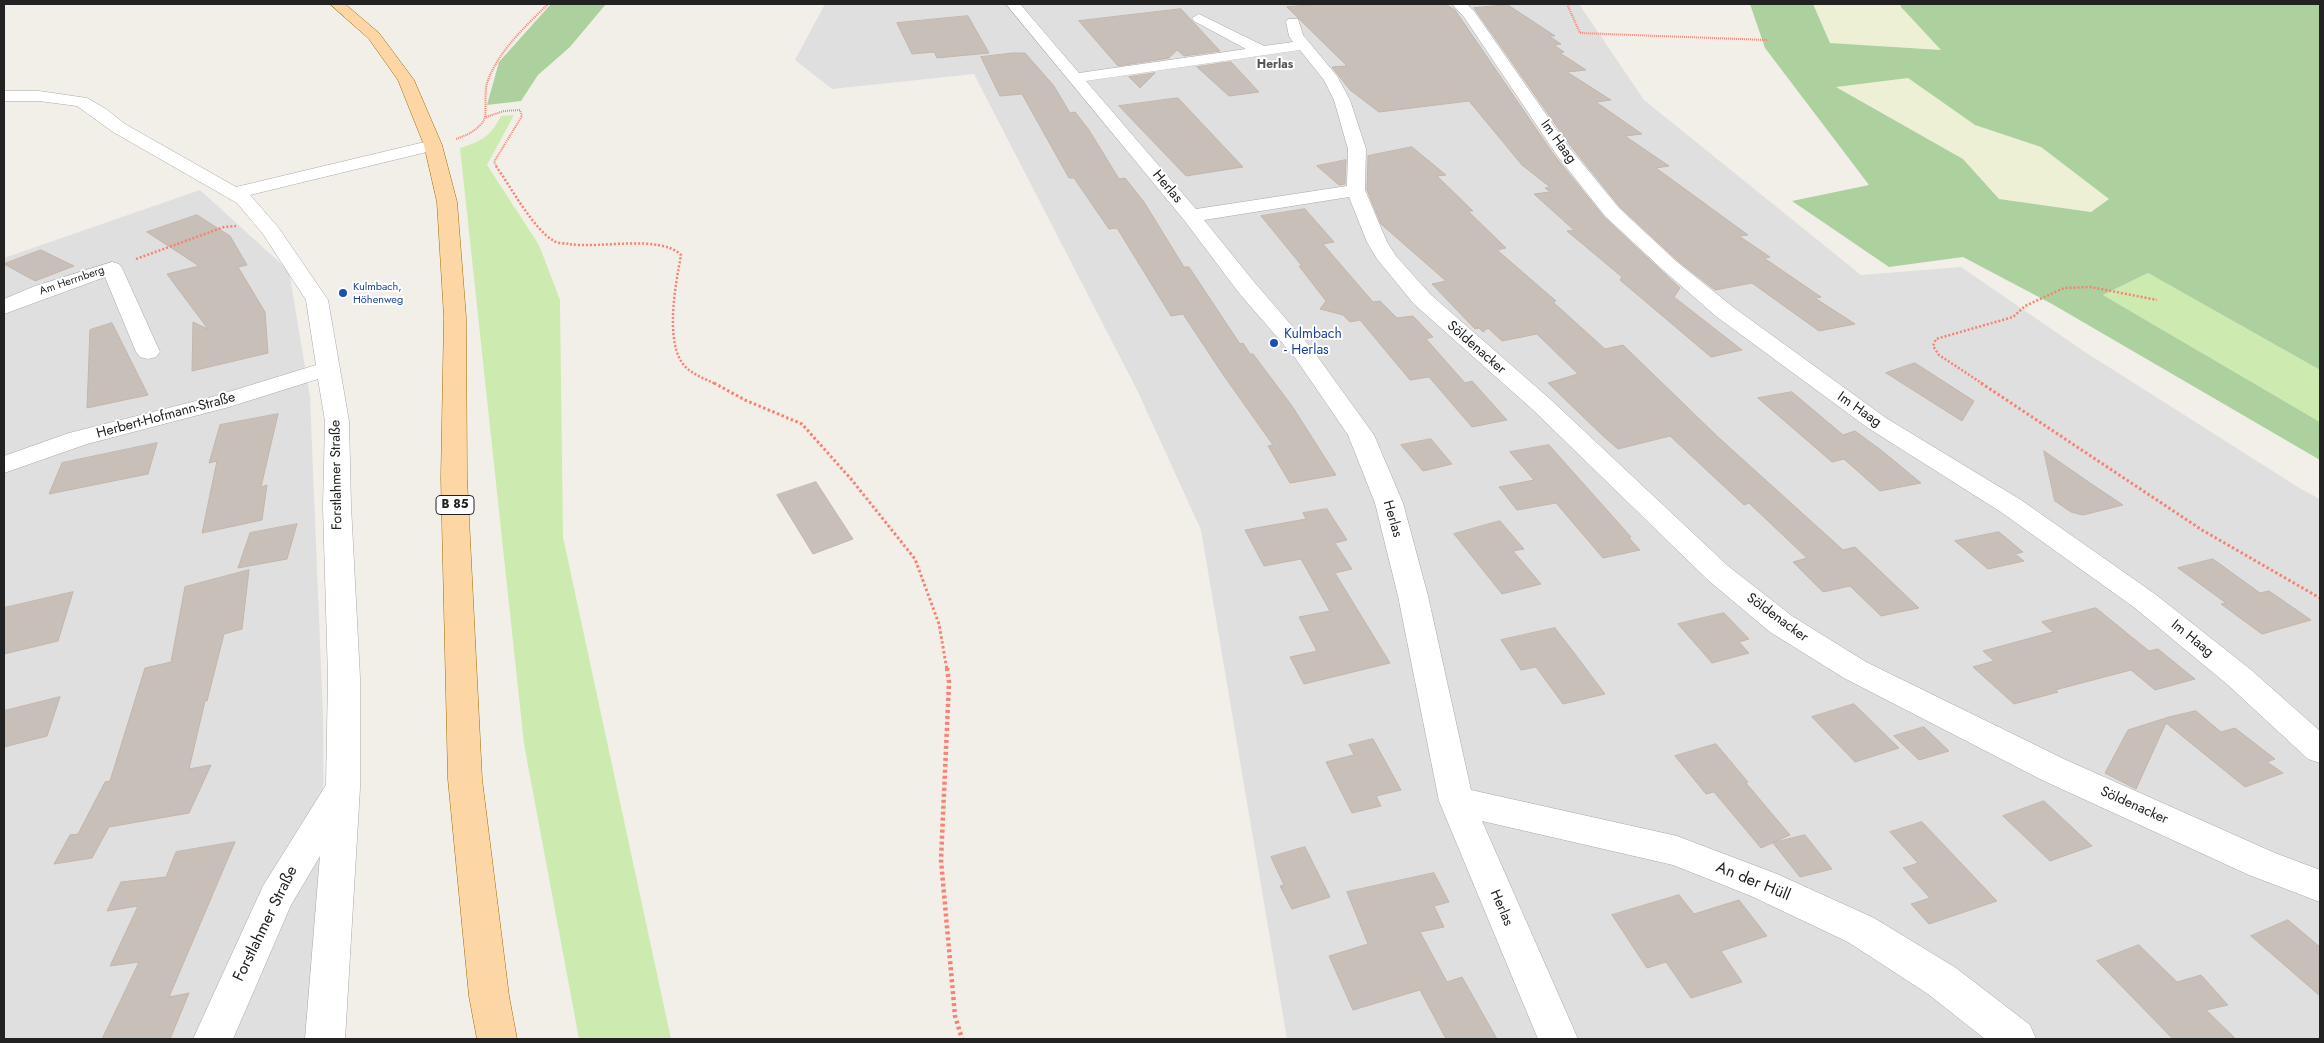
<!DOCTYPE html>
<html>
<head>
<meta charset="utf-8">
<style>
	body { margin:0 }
	#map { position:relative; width:2324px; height:1043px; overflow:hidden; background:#f2efe9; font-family:Jost,sans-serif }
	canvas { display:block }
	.frame { position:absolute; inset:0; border:5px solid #222; pointer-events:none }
</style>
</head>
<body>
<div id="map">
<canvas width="2324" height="1043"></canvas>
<div class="frame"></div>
</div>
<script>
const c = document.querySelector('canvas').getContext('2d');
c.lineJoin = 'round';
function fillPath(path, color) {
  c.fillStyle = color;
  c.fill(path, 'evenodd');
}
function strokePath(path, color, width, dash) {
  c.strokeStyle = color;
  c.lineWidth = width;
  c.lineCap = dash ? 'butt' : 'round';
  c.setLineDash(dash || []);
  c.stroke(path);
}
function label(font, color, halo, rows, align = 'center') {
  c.font = font + ' Jost,sans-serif';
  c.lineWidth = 4;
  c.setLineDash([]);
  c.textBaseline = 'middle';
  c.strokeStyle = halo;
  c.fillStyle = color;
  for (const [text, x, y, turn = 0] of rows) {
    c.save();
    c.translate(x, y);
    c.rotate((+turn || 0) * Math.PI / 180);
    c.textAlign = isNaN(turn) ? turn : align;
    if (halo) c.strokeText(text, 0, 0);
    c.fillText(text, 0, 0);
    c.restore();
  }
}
fillPath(new Path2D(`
	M825 4H1579L1644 100 1861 275 1961 267 2085 352 2301 489 2320 499V1039H1287L1201 530 1138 392 974 74 832 89 795 60Z
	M200 190 289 271 310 397 323 716 324 876 308 1039H4V258Z`), '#e0dfdf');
fillPath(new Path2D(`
	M1813 4H1900L1901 7 1942 50 1830 43Z
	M1908 78 1975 125 2041 147 2109 199 2091 212 1999 199 1963 159 1836 86Z`), '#eef0d5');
fillPath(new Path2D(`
	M514 115 487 165 539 245 560 300 563 537 671 1039H579L524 744 460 148C482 141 490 137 501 116Z
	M2148 273 2320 370V422L2103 295Z`), '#cdebb0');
fillPath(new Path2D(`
	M551 4H606L570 47 538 75 521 101 487 105 499 62Z
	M1750 4H1813L1830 43 1941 50 1901 7 1900 4H2320V370L2148 273 2103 295 2320 422V460L2052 304 1963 257 1889 267 1792 201 1869 185 1765 48ZM1908 78 1975 125 2041 147 2109 199 2091 212 1999 199 1963 159 1836 87Z`), '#add19e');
const building = new Path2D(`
	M1321 4H1445L1455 10 1554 155 1604 217 1680 288 1674 297 1742 350 1711 357 1620 280 1622 277 1567 231 1574 230 1534 194 1550 192 1545 188 1550 187 1522 165 1469 101 1379 112 1350 90 1332 67 1347 66 1287 7Z
	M1508 5 1555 36H1549L1561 44 1554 45 1564 52 1560 53 1586 70 1567 72 1611 100 1596 102 1642 134 1625 136 1669 166 1656 168 1748 235 1739 236 1770 257 1764 258 1821 297 1815 298 1855 324 1819 331 1752 283 1715 290 1678 261 1620 207 1570 145 1474 8Z
	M1181 9 1220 51 1184 56 1177 50 1169 58 1118 66 1079 21Z
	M968 16 989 53 937 58 934 52 912 54 897 23Z
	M1013 53H1025L1054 86 1070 113 1075 112 1089 130 1119 179 1125 178 1144 202 1184 267H1189L1240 344 1243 343 1250 354H1253L1292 406 1336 475 1290 483 1268 446 1273 445 1224 376 1183 314 1171 316 1117 228 1109 229 1074 178H1069L1022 94 1000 96 981 57Z
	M1231 62 1259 92 1229 96 1197 67Z
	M1155 73 1140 88 1129 77Z
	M1178 98 1243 167 1186 176 1119 106Z
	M1412 147 1446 175 1437 176 1473 211H1468L1506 248 1497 250 1556 301 1553 302 1605 349 1623 345 1718 437 1843 550 1855 547 1919 608 1881 616 1850 586 1823 592 1793 562 1807 558 1749 503 1744 505 1670 436 1618 449 1602 435 1548 383 1578 374 1537 334 1502 341 1488 328 1483 332 1479 328 1475 329 1432 284 1446 281 1381 224 1367 190 1368 156Z
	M1346 160 1345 184 1339 185 1317 166Z
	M1305 209 1334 242 1323 244 1373 302 1380 301 1397 318 1413 316 1433 337 1426 339 1465 383 1472 381 1507 420 1472 427 1429 377 1410 380 1360 320 1350 322 1343 315 1320 309 1326 301 1299 266H1302L1261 216Z
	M197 215 230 236 247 265 238 267 265 312 268 353 192 371 193 322 208 329 167 274 199 266 147 232Z
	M41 250 74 266 35 281 4 264Z
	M112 323 148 395 87 408 90 330Z
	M1915 363 1974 401 1962 421 1886 373Z
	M1792 392 1843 435 1855 431 1881 450 1921 483 1880 491 1844 459 1832 462 1758 398Z
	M278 414 261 487 267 485 262 520 202 533 217 461 209 463 220 425Z
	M1431 439 1452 464 1423 471 1401 445Z
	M157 443 148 474 49 494 62 463Z
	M1549 445 1631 537 1629 538 1640 550 1603 558 1556 503 1517 510 1499 487 1534 480 1510 452Z
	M2044 451 2090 483 2123 505 2083 515 2071 512 2055 501Z
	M816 482 853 539 813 554 777 495Z
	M1327 509 1347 540 1335 543 1352 569 1335 573 1390 663 1304 684 1290 657 1317 651 1299 617 1330 611 1301 559 1264 566 1245 530 1306 519 1303 513Z
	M1500 521 1524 549 1513 551 1541 584 1502 594 1454 534Z
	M297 524 287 559 238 568 250 533Z
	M1999 532 2023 552 2015 554 2024 561 1988 569 1955 541Z
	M2213 559 2260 593 2269 591 2311 620 2262 634 2221 604 2226 603 2178 568Z
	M249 570 242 629 224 634 207 701H205L189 769 211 765 189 813 109 827 92 858 54 864 70 835 78 834 105 782 110 781 145 668 171 662 185 587Z
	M73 592 58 641 4 654V608Z
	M2096 608 2149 651 2158 649 2195 679 2155 690 2131 670 2055 690 2058 692 2014 704 1973 667 1994 661 1983 651 2053 632 2042 622Z
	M1724 613 1749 639 1739 642 1749 653 1712 663 1678 624Z
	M1555 628 1575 654 1605 694 1563 704 1536 667 1521 670 1501 640Z
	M60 697 47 736 4 747V711Z
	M1854 704 1899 748 1855 762 1812 717Z
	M2196 711 2221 732 2235 728 2275 759 2267 762 2283 773 2245 787 2166 723 2136 789 2105 773 2128 730 2169 717Z
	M1924 727 1949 751 1919 760 1894 736Z
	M1373 739 1401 790 1376 796 1381 806 1352 813 1326 762 1354 755 1349 745Z
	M1716 744 1748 782 1746 783 1790 835 1761 848 1714 792 1706 794 1675 756Z
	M2044 801 2092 846 2050 861 2003 816Z
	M1922 822 1997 901 1929 924 1911 904 1930 898 1903 868 1918 863 1890 832Z
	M1805 835 1832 869 1800 877 1773 843Z
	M235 842 169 997 189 993 170 1039H102L139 962 110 966 138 906 107 911 121 882 166 877 176 852Z
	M1305 847 1330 897 1292 909 1280 886 1284 885 1271 857Z
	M1434 873 1449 902 1434 906 1444 927 1420 932 1447 982 1462 977 1497 1039H1446L1420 990 1353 1010 1329 956 1368 944 1347 892Z
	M1679 895 1694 914 1739 900 1767 936 1721 951 1742 982 1691 998 1666 962 1647 968 1612 915Z
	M2288 920 2320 947V996L2251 936Z
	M2139 945 2177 982 2201 975 2228 1005 2206 1010 2236 1039H2173L2097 961Z`);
fillPath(building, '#c7bfb8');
strokePath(building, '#c4b6ab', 1);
const minor = new Path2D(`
	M1006 4H1020L1079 73 1246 49 1194 21 1192 18 1199 14 1264 46 1293 42 1289 36 1286 22 1288 19H1298L1303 35 1337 76 1350 100 1366 149 1365 190 1387 242 1396 256 1430 294 1550 399 1728 566 1792 616 1866 662 2066 760 2275 853 2320 870V902L2249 875 2042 780 1844 678 1770 632 1708 580 1532 409 1414 304 1377 259 1367 242 1349 197 1204 220 1255 283 1312 349 1374 435 1403 503 1428 596 1471 790 1677 836 1777 874 1874 918 1956 968 2030 1025 2036 1039H1985L1928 994 1848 942 1751 896 1673 865 1482 821 1578 1039H1538L1439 801 1398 596 1375 503 1348 435 1296 359 1239 293 1184 220ZM1300 50 1324 80 1334 100 1348 149 1347 186 1196 209 1086 81Z
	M1452 4H1467L1474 11 1568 146 1619 208 1677 262 1733 307 1886 418 2021 500 2155 594 2250 669 2320 731V763L2308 759 2228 685 2135 608 2001 512 1868 428 1717 317 1663 270 1605 216 1556 154 1464 17Z
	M4 91H39L87 98 106 109 125 124 236 187 433 140 439 141 442 145 439 149 250 195 278 227 328 300 349 421 351 506 360 678V788L345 1039H305L320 856 291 905 233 1039H193L263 886 326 785 328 678 323 506 325 421 318 379 229 407 87 444 4 473V456L69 433 212 397 316 365 306 300 263 234 237 203 113 132 77 106 39 101H4Z
	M112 262 119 264 122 268 160 352 156 357 148 359 140 357 136 352 105 277 4 314V299L35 286Z`);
const major = new Path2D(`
	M330 4H345L379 33 414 80 442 145 457 202 466 317 467 478 482 779 509 996 517 1039H477L469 996 448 779 441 478 444 317 437 202 424 145 398 80 369 39Z`);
strokePath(minor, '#a9a9a9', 1);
strokePath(major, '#a06b00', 1);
strokePath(new Path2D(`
	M1567 4 1580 33 1767 40
	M486 117 504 111 520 110 522 116 494 162 497 167
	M456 139C467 135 477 131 484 120 487 115 484 93 487 83 498 51 525 27 548 4`), '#fa8072', 2, [1, 1]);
strokePath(new Path2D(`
	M496 166C510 186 534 230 554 241 558 244 565 243 569 244 599 249 660 234 681 255 676 283 662 350 689 370 697 376 707 380 716 384
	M136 259 224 227 236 226
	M1983 384 1939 355 1933 346 1936 339 2013 317 2025 306 2064 288 2091 287 2157 300`), '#fa8072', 2.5, [2, 2]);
strokePath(new Path2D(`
	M714 383 745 400 802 424 851 479 915 559 939 624 947 670
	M1981 383 2202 530 2320 598`), '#fa8072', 3, [2.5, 2.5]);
strokePath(new Path2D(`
	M947 668 949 682 941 860 955 1016 962 1039`), '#fa8072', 4.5, [3, 3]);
fillPath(minor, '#fff');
fillPath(major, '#fcd6a4');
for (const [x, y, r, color] of [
	[343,293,5,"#1a4fb4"],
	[1274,343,5,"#1a4fb4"]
]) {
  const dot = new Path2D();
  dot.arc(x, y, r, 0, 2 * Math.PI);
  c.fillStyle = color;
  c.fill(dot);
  strokePath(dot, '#fff', 2);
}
label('11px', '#222', '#fff', [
	["Am Herrnberg",72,281,-19]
]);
label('11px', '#164399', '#fff', [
	["Kulmbach,",353,287],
	["Höhenweg",353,300]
], 'left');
label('bold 12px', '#555', '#fff', [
	["Herlas",1275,65]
]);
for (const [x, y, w] of [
	[455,505,38]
]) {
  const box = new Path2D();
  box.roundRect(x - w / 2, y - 9.5, w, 19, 4);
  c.fillStyle = '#fff';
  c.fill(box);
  strokePath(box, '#222', 1);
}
label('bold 12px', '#222', null, [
	["B 85",455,505]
]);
label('14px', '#222', '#fff', [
	["Im Haag",1558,142,54],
	["Herlas",1167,187,50],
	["Söldenacker",1476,348,41],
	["Im Haag",1859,410,35],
	["Herbert-Hofmann-Straße",166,416,-15],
	["Forstlahmer Straße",337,475,-91],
	["Herlas",1392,519,74],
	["Söldenacker",1777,618,36],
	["Im Haag",2192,639,39],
	["Söldenacker",2134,806,24],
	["Herlas",1501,908,67]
]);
label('14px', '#164399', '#fff', [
	["Kulmbach",1284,335],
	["- Herlas",1284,351]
], 'left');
label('16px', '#222', '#fff', [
	["An der Hüll",1753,882,22],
	["Forstlahmer Straße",266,924,-64]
]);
</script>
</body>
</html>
